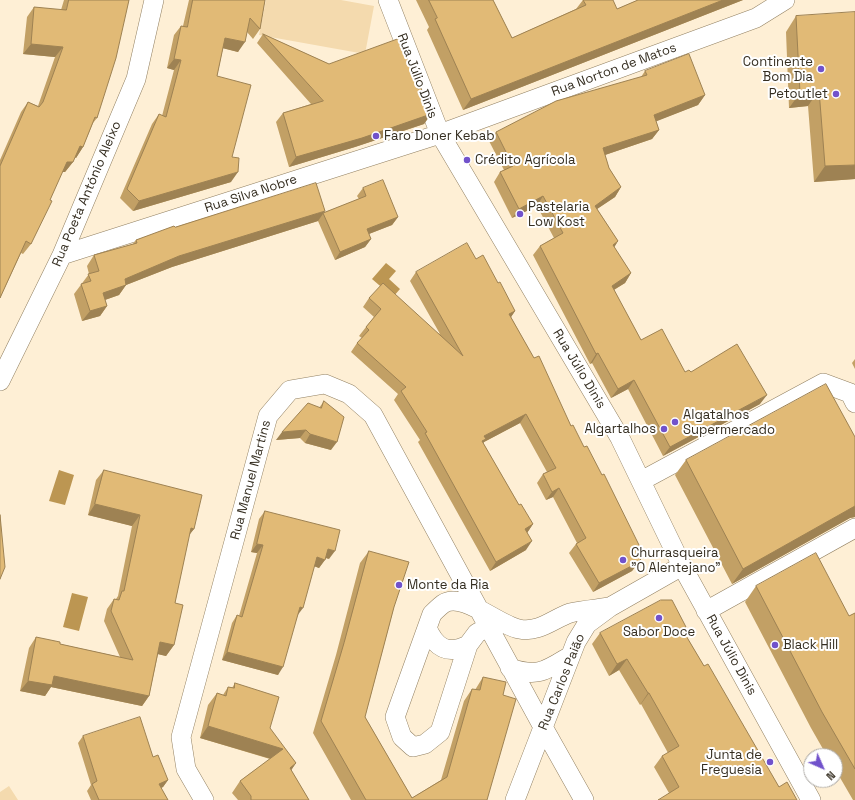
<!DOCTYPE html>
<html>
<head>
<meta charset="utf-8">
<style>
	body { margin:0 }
	#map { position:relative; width:855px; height:800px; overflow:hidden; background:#feefd5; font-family:"Space Grotesk",sans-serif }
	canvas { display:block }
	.north { position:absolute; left:803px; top:748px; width:40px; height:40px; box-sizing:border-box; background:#fff; border:1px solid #aeaba6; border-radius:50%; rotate:135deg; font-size:11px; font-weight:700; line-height:16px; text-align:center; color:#342d20 }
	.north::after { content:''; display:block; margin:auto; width:14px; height:18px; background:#7152cb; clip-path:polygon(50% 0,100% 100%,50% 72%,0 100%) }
</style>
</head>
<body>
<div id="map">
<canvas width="855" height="800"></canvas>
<div class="north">N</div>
</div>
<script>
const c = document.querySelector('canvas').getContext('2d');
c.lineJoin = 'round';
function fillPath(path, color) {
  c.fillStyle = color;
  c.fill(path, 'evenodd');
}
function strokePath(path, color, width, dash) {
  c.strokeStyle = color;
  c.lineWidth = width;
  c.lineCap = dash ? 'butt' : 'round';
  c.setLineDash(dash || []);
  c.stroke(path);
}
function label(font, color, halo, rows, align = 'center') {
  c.font = font + ' "Space Grotesk",sans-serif';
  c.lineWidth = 4;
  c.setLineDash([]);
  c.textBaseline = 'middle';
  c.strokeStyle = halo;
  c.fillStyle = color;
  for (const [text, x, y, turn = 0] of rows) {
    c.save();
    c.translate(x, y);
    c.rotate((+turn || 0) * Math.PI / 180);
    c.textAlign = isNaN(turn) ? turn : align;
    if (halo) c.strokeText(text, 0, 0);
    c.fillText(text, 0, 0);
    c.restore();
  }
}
fillPath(new Path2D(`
	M266 0H341L374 6 365 54 259 35Z
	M9 786 18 800H0V792Z`), '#f4daae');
fillPath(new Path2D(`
	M386 263 396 271 389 279 400 289 393 297 372 279Z
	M59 470 74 475 65 505 49 501Z
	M72 593 88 597 79 631 63 627Z`), '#bc9652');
const street = new Path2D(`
	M388 0 440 134 620 438 682 566 811 800
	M62 255 440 134 756 18 785 0
	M0 381 62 255 136 79 154 0
	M641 481 823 383 850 393 855 403
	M706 611 855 528
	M488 627 477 633 468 645 440 732 425 744 413 747 402 737 395 717 432 614C435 611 439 607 443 604 462 591 498 625 519 629 539 633 553 619 570 613 582 610 597 609 610 607
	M427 628C436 648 447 655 468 645
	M510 668C538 678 547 670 570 656
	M204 800 186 769 181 737 268 416 290 390 325 384 349 394 373 415 543 727 584 800
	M515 800 576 642 587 624 610 607 682 566`);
strokePath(street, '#928062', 20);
strokePath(street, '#fff', 19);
fillPath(new Path2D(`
	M64 0H129L97 118 93 123 83 147 76 158 75 157 73 162 65 172H62L31 244 23 254 21 253 0 298V160L21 112 28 102 38 106 55 57 23 54 27 17 34 7 61 10Z
	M189 0H265L260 29 253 39 247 32 238 52 223 48 217 76 232 157 231 182 133 211 120 198 152 124 159 114 162 116 174 70 167 68 174 35 181 26H183Z
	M416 0H493L512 38 576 9 583 0 617 9 638 0H743L463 110 427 30 429 27Z
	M796 16 855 179 814 182 808 106 789 108 786 32Z
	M263 34 329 64 418 89 431 114 424 124 355 147 289 167 276 122 283 113 311 104 257 43Z
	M645 71 705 95 698 105 656 121 659 130 652 139 605 155 609 168 621 187 615 197 597 209 618 241 614 247 631 273 625 283 614 290 641 340 685 372H691L760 404 663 456 628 389 611 398 592 363 590 364 533 255 540 246 554 238 537 206 512 218 494 182 500 172 504 170 489 141 496 132 641 77Z
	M363 188 398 217 392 225 369 234 371 239 365 247 335 260 318 221 172 267 126 285 119 295 105 300 107 306 100 316 82 321 74 294 89 274 87 266 94 255 133 244 136 240 175 227 323 213 359 199 357 196Z
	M476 259 498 283 515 311 511 317 571 426 639 562 632 571 593 592 569 553 576 544 577 543 553 497 546 500 537 483 543 474 547 472 520 423 484 442 483 443 519 505 533 524 527 533 526 550 490 571 418 442 420 440 394 400 398 394 351 352 357 343 362 338 359 336 366 327 374 317 363 307 369 298 440 334 410 281 416 272Z
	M855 359V369L852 363Z
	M324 401 331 450 305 443 300 438 276 440 319 408Z
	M855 437V517L850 518 732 584 675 475 686 460Z
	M104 470 194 529 189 535 175 603 174 645 166 656 158 654 149 696 142 706 51 687 45 696 20 691 29 648 36 637 60 644 120 657 104 621 107 609 114 599H116L118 596 132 526 88 515 96 480Z
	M265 511 329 559 326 558 319 568 314 566 278 675 222 660 232 623 237 615 239 616 257 553 251 552 259 519Z
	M369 551 394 607 365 717 412 798 441 780 464 701 472 689 475 690 483 677 503 695 487 800H351L313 733 336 655 360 563Z
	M756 586 849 616 855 613V800H853L835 769V756H827L811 728 745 602Z
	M686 627 683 631 704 666 779 787 797 800 669 793 654 767 662 756 668 753 641 704 640 705 619 670 609 676 592 644 600 633Z
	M235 683 296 763 291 770 309 800H238L232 793 240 781 270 759 200 738 208 705 217 693 223 695 228 687 232 688Z
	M83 736 153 757 168 780 163 787 161 788 168 800H91L87 791 91 785 78 743Z`), '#c2a065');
fillPath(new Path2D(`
	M723 0H743L463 110 471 99Z
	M225 38 245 42 238 52 218 47Z
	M31 44 63 47 55 57 23 54Z
	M174 59 181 60 174 70 167 68Z
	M819 90 808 106 789 108 800 93Z
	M705 95 698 105 647 125 654 115Z
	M431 114 424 124 355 147 289 167 296 157Z
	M659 130 652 139 596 158 603 148Z
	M80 146 83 147 76 158 73 156Z
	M67 162H73L65 172H60Z
	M855 165V179L814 182 825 166Z
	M238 172 231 182 133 211 139 201Z
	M621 187 615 197 588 215 595 206Z
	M543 196 537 206 512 218 519 209Z
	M325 211 318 221 172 267 126 285 119 295 96 303 103 293 125 279 179 256Z
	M398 217 392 225 361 237 367 229Z
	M371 239 365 247 335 260 340 252Z
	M618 241 612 251 613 245Z
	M631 273 625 283 605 295 612 286Z
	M107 306 100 316 82 321 90 311Z
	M515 311 509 320V314Z
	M598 353 592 363 590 364 596 354Z
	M634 380 628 389 611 398 618 389Z
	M767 395 760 404 663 456 670 447Z
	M526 414 520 423 484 442 480 448 484 436Z
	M306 430 300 438 276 440 282 432Z
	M310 434 337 442 331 450 305 443Z
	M559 488 553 497 546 500 552 492Z
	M95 504 140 515 132 526 88 515Z
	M855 506V517L850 518 732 584 743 569Z
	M533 524 527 533 525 529Z
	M191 528 194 529 186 539Z
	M532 541 526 550 490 571 496 562Z
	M257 544 263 545 257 553 251 552Z
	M328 549 335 551 329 559 323 557Z
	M317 557 325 560 319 568 311 565Z
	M639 562 632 571 593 592 599 583Z
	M300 607 303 608 297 616Z
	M160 642 174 645 166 656 153 653Z
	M227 652 283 667 278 675 222 660Z
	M627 659 619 670 609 676 617 664Z
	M54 676 149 696 142 706 51 687 45 696 20 691 28 681Z
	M648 693H649L641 704 640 705Z
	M208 726 283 749 275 760 200 738Z
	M296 763 288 775 290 768Z
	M168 780 163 787 154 791 159 784Z`), '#9e8253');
const building = new Path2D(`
	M69 0H129L116 58 97 118 95 117 83 147 80 146 73 162H67L50 200 52 201 31 244 26 241 0 298V166L28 102 39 107 43 102 63 47 31 44 34 7 66 10Z
	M193 0H265L260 29 250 18 245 42 225 38 217 76 251 85 232 157 239 158 238 172 139 201 127 189 159 114 166 117 181 60 174 59 181 26 187 27Z
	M429 0H493L512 38 586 5 583 0H613L617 9 638 0H723L471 99 435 19 437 18Z
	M855 12V165L825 166 819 90 800 93 796 16Z
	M263 34 329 64 400 38 418 89 421 88 431 114 362 138 296 157 283 113 323 101Z
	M689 54 705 95 654 115 659 130 603 148 609 168 621 187 595 206 618 241 613 245 631 273 612 286 641 340 662 329 685 372 689 370 691 372 737 344 767 395 670 447 634 380 618 389 598 353 596 354 540 246 563 233 543 196 519 209 500 172 513 166 496 132 556 101 647 75 645 71Z
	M383 180 398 217 367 229 371 239 340 252 323 213 366 196 363 188Z
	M316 183 325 211 179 256 125 279 126 285 103 293 107 306 90 311 81 284 91 281 88 274 99 271 94 255 137 243 136 240 174 226 175 227Z
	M467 243 476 259 483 255 498 283 500 282 515 311 509 314 534 358 539 356 571 426 573 425 584 447 587 446 602 475 604 474 639 545 645 552 639 562 599 583 576 544 586 538 559 488 552 492 543 474 556 468 526 414 484 436 486 439 482 441 519 505 521 504 533 524 525 529 532 541 496 562 425 433 427 432 401 391 406 387 357 343 369 330 366 327 381 309 369 298 383 283 463 356 416 272Z
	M826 384 855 437V506L743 569 686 460Z
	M324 401 344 417 337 442 310 434 306 430 282 432 308 403 321 408Z
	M104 470 202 495 194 529 191 528 175 603 183 605 174 645 160 642 149 696 54 676 52 685 28 681 36 637 60 642V644L133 660 111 611 114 599 119 600 122 591H124L140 515 95 504Z
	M265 511 340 530 335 551 328 549 325 560 317 557 303 608 300 607 283 667 227 652 237 615 242 617 263 545 257 544Z
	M0 515 5 567 0 579Z
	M369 551 409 562 394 607 365 717 412 798 447 777 472 689 480 690 483 677 506 682 503 695 516 699 487 800H366L321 721 344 643Z
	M816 553 849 616 855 613V769L822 712 756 586Z
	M661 600H672L686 627 682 629 704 666 708 664 779 787 787 782 797 800H658L679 787 662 756 679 746 649 693H648L627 659 617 664 600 633Z
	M235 683 279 697 270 728 296 763 290 768 309 800H251V796L240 781 283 749 208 726 217 693 226 696 228 687 234 688Z
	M140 717 153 757 158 755 168 780 159 784 168 800H99L92 784 97 781 83 736Z`);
fillPath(building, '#e1ba76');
strokePath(building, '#9e8253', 1);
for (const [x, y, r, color] of [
	[821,69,4,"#7152cb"],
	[836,94,4,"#7152cb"],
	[376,136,4,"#7152cb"],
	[467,160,4,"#7152cb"],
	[520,214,4,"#7152cb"],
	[675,422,4,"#7152cb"],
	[664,429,4,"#7152cb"],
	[623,560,4,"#7152cb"],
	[399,585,4,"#7152cb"],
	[659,618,4,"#7152cb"],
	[775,645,4,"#7152cb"],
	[770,762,4,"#7152cb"]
]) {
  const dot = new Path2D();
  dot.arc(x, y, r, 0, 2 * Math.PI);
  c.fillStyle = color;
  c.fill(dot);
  strokePath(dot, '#fff', 1.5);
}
label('13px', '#342d20', '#fff', [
	["Continente",813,62,"right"],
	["Bom Dia",813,77,"right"],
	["Petoutlet",828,94,"right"],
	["Faro Doner Kebab",384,136],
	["Crédito Agrícola",475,160],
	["Pastelaria",528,207],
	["Low Kost",528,222],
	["Algatalhos",683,415],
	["Supermercado",683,430],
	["Algartalhos",656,429,"right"],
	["Churrasqueira",631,553],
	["\"O Alentejano\"",631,568],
	["Monte da Ria",407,585],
	["Sabor Doce",659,632,"center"],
	["Black Hill",783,645],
	["Junta de",762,755,"right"],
	["Freguesia",762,770,"right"]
], 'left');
label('13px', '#342d20', '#fff', [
	["Rua Norton de Matos",614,70,-20],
	["Rua Júlio Dinis",417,76,69],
	["Rua Poeta António Aleixo",87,194,-67],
	["Rua Silva Nobre",251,194,-18],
	["Rua Júlio Dinis",579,369,59],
	["Rua Manuel Martins",251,480,-75],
	["Rua Júlio Dinis",731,655,61],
	["Rua Carlos Paião",562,682,-68]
]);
</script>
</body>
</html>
